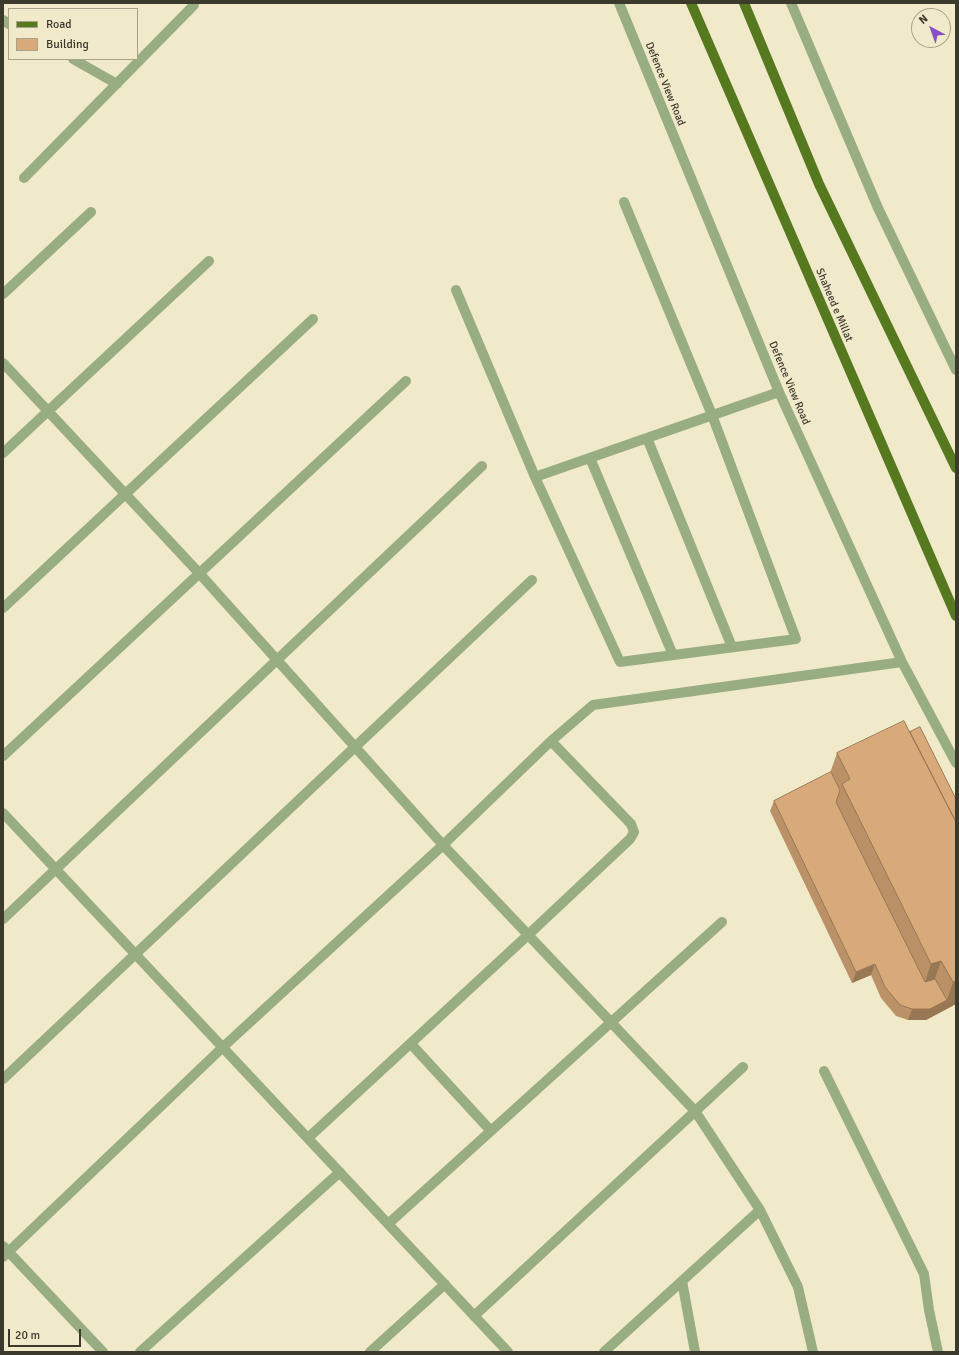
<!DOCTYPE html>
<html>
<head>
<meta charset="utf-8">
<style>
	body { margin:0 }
	#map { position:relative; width:959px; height:1355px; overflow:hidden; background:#f1eaca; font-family:Signika,sans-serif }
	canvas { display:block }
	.frame { position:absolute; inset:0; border:4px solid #3c392d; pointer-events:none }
	.legend { position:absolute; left:8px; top:8px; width:130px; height:52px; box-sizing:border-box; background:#f1eaca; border:1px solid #a9a38b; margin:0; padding:5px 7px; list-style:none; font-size:12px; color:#3c392d }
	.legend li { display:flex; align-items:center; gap:8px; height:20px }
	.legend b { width:20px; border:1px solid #a9a38b }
	.north { position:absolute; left:911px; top:8px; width:40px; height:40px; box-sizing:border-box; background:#f1eaca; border:1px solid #a9a38b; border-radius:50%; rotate:319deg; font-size:11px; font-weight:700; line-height:16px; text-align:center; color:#3c392d }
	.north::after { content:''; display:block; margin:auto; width:14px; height:18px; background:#884fc6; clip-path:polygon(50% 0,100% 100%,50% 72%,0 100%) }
	.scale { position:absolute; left:8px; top:1329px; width:73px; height:18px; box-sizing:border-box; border:2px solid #3c392d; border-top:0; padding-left:5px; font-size:12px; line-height:14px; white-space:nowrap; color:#3c392d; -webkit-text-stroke:3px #f1eaca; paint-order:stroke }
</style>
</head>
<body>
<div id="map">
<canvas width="959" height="1355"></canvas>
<div class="frame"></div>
<ul class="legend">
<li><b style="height:5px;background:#56791f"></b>Road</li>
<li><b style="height:11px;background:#d9aa79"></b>Building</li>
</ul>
<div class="north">N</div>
<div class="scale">20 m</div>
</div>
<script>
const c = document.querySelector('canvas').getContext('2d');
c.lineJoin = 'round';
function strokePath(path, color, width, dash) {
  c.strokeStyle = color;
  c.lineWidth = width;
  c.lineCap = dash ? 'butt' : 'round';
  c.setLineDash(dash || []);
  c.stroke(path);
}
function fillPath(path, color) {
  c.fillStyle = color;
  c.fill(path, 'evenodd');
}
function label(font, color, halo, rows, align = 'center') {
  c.font = font + ' Signika,sans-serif';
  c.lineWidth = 3.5;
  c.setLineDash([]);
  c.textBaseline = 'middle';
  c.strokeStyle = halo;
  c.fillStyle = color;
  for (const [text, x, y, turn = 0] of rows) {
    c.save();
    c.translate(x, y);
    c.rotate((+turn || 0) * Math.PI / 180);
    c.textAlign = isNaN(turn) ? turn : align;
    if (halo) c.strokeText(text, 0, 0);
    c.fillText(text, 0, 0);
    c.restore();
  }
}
strokePath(new Path2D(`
	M456 290 535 477 620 662 796 639 712 415 624 202
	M647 438 732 647
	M590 458 673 655
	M535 477 779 392`), '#99ad82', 10);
strokePath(new Path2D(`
	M619 3 779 392 902 662 956 763
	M791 3 878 208 956 370
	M3 20 9 24
	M73 59 117 84
	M24 178 194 5
	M3 294 91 212
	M3 363 199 573 443 845 695 1111 760 1210 798 1287 813 1352
	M3 453 209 261
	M3 608 313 319
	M3 756 406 381
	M3 813 508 1352
	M3 919 482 466
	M411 1044 491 1131
	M824 1071 924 1274 929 1310 938 1352
	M3 1079 532 580
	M308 1138 528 935 630 839 634 832 631 824 551 741
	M388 1224 722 922
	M3 1246 103 1352
	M3 1257 223 1047 443 845 551 741 593 705 902 662
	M682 1281 695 1352
	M474 1316 743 1067
	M140 1352 340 1172
	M370 1352 445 1284
	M604 1352 760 1210`), '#99ad82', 10);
strokePath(new Path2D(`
	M691 3 956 616
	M744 3 819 184 956 468`), '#56791f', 10);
fillPath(new Path2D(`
	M920 727 956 1004 926 1020H908L896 1016 881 998 871 975 852 983 770 811 774 801 830 773 837 753 910 732Z`), '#bb9268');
fillPath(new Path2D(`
	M941 961 931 990 921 993 931 964Z
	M875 964 871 975 852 983 856 972Z
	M956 981V1004L926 1020H908L912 1009 947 1000 953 982Z`), '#987755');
const building = new Path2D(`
	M904 721 956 822V981L953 982 941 961 931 964 842 784 850 779 837 753Z
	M920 727 956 799V822L910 732Z
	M831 772 840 790 836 802 925 982 935 979 947 1000 930 1009H912L900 1005 885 987 875 964 856 972 774 801Z`);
fillPath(building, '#d9aa79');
strokePath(building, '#987755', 1);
label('11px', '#3c392d', '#f1eaca', [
	["Defence View Road",665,84,68],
	["Shaheed e Millat",834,305,67],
	["Defence View Road",789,383,67]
]);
</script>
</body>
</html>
